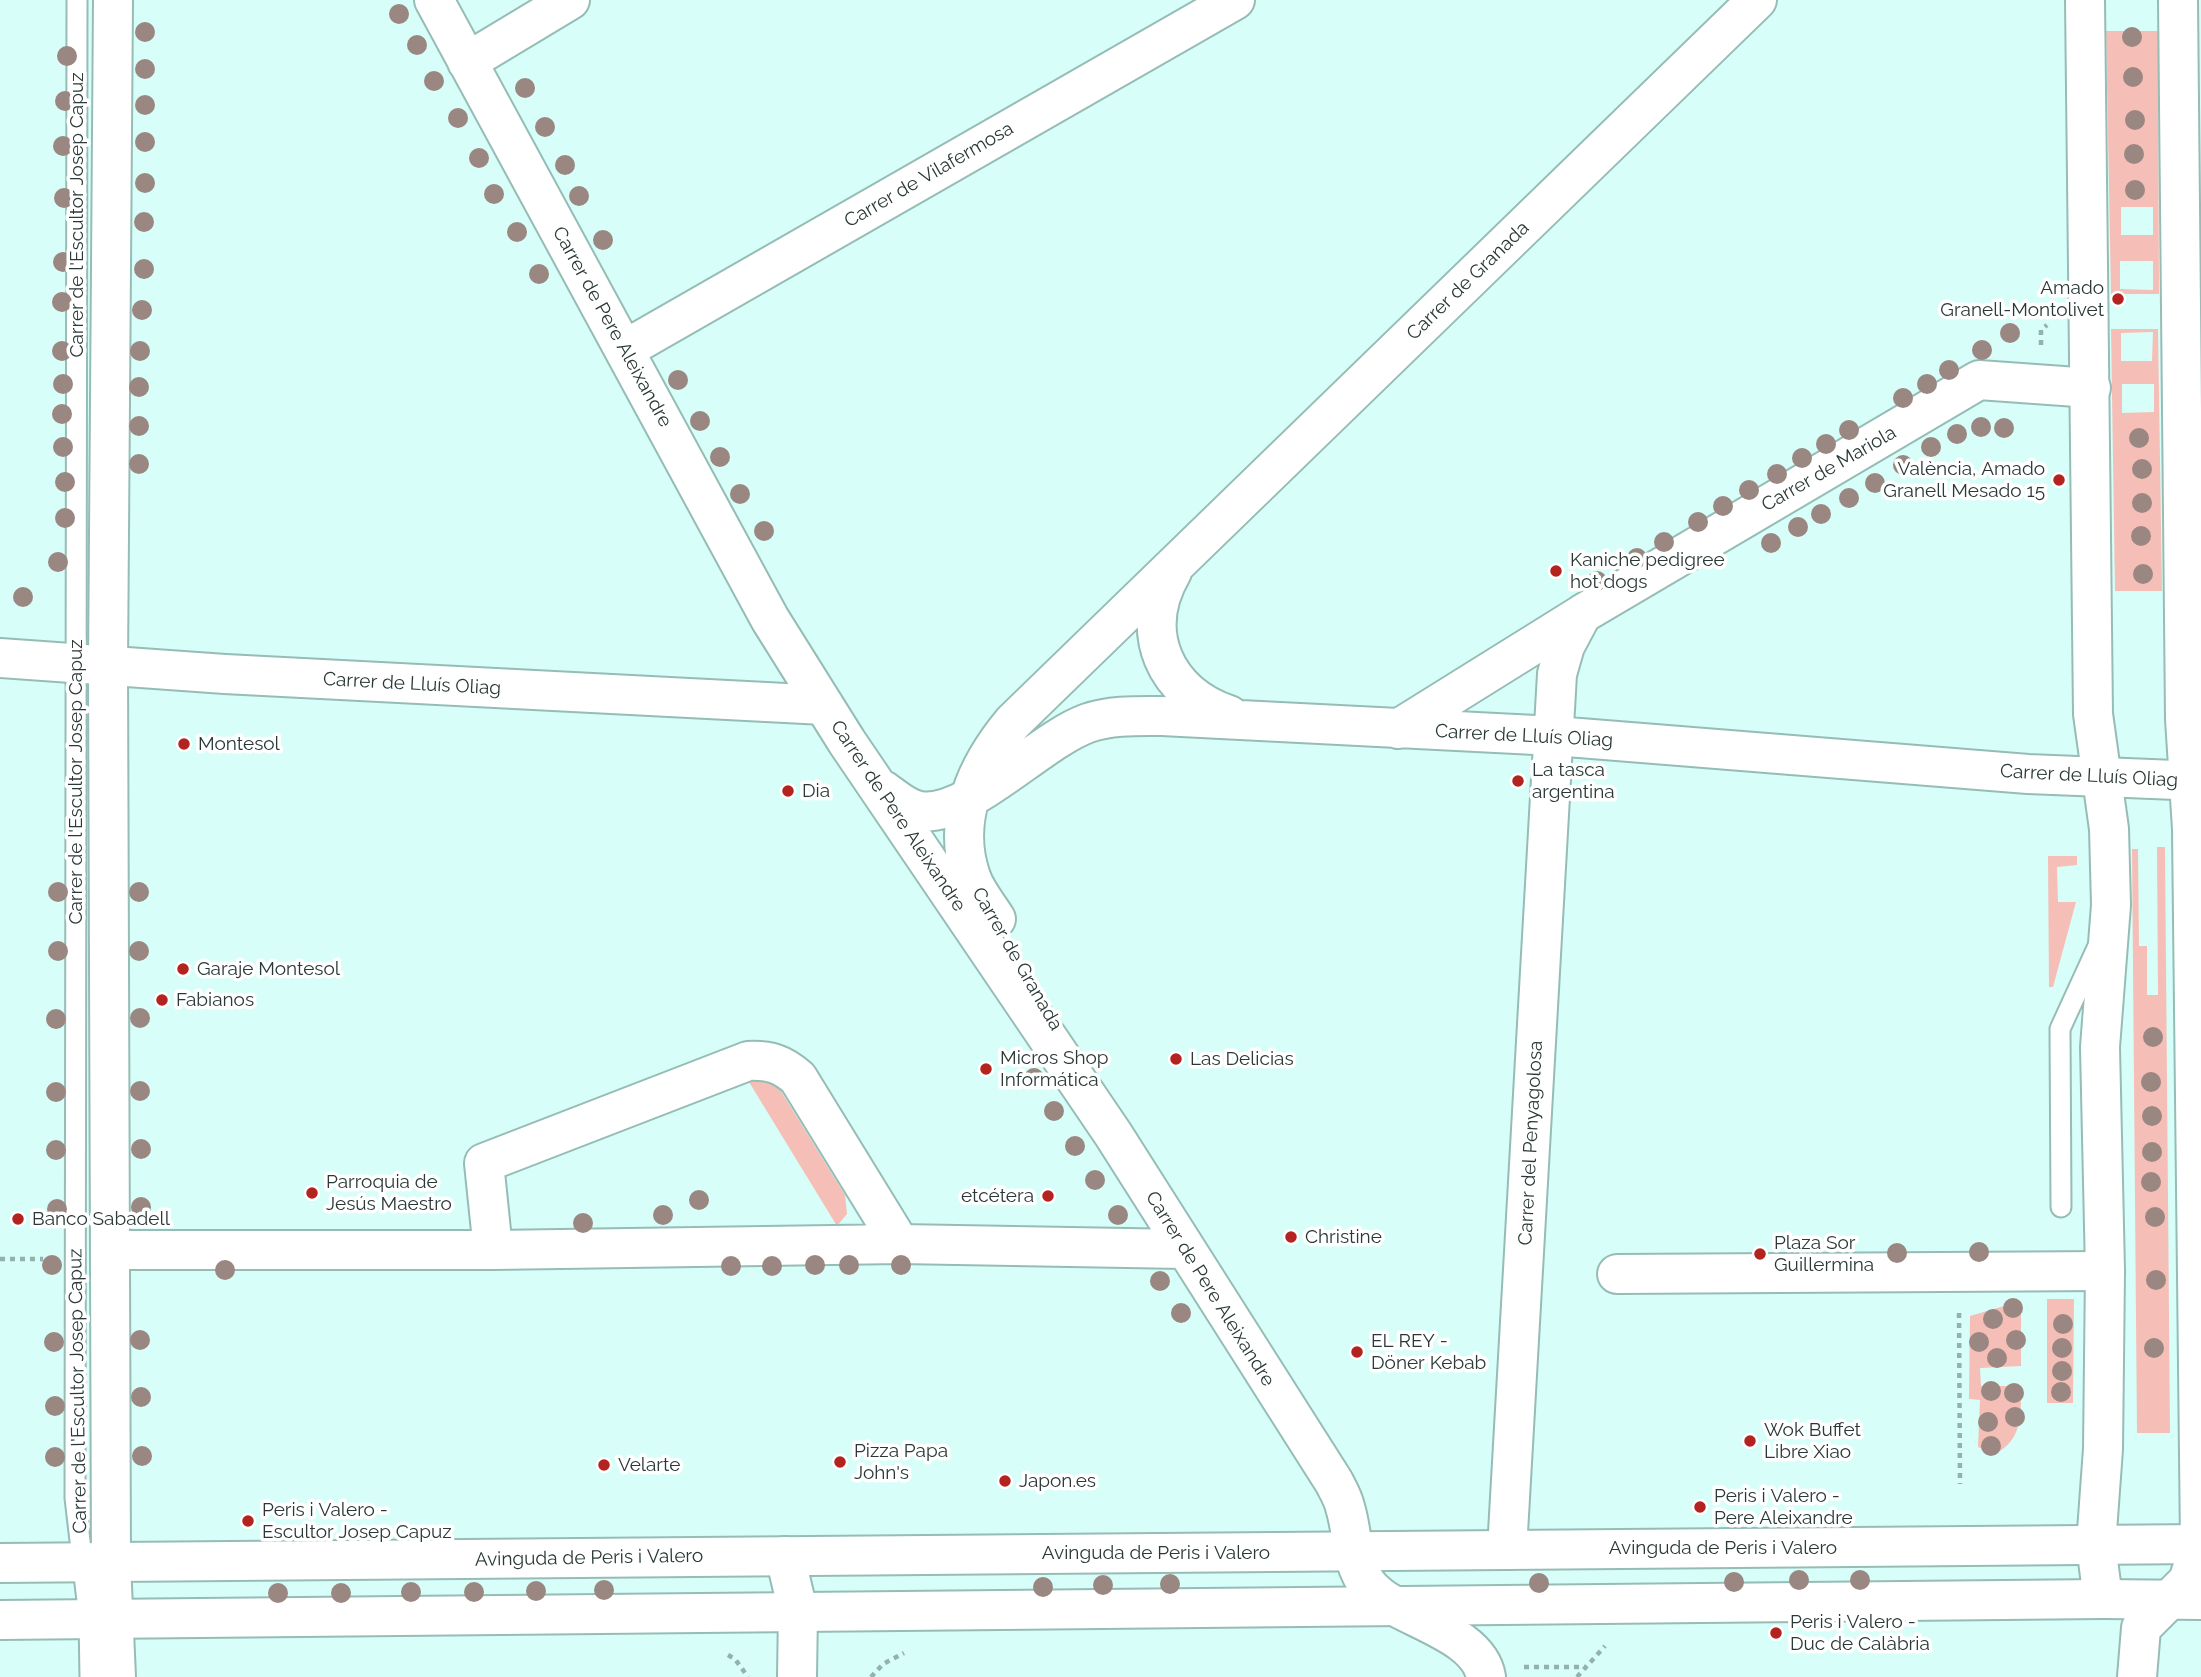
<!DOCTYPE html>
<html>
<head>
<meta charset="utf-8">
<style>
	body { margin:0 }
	canvas { display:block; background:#d7fef8 }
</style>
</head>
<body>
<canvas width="2201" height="1677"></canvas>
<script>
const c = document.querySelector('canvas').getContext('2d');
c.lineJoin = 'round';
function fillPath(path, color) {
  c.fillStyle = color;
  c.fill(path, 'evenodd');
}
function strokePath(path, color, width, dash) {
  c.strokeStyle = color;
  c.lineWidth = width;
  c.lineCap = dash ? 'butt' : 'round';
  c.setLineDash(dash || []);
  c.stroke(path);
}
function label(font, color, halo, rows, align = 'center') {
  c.font = font + ' Raleway,sans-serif';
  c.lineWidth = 7;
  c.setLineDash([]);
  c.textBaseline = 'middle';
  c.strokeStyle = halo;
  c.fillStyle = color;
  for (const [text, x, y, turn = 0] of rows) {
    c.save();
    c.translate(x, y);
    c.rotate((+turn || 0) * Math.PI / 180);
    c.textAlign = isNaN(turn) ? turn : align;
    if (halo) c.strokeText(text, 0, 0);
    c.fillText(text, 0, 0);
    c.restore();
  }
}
fillPath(new Path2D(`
	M2106 31H2158L2159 294H2111ZM2121 207H2153V235H2121ZM2153 261V290L2120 289V261Z
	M2111 329H2158L2162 591H2115ZM2153 332 2152 361H2121V333ZM2122 384H2154V412L2122 413Z
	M2157 847H2165L2170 1433H2137L2132 849H2138L2139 946H2147V995H2158Z
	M2048 856H2077V865L2057 867 2058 902H2076L2053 987H2049Z
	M761 1079 779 1088 845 1195 847 1214 837 1226 749 1082Z
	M2047 1299H2074L2073 1403H2047Z
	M2021 1301V1366L1980 1368 1981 1386H2021C2021 1413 2023 1441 1994 1454L1978 1447 1980 1400 1969 1399 1970 1316Z`), '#f5bfb7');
const lane = new Path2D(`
	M77 0 75 1498 89 1618 90 1677
	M2061 1207 2060 1029 2098 946`);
const street = new Path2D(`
	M434 0 770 619 847 742 1113 1134 1334 1482C1338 1490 1343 1498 1345 1507 1355 1539 1349 1572 1378 1595 1406 1619 1479 1634 1486 1677
	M467 62 570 0
	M624 350 1235 0
	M1172 572C1137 632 1165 694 1229 715
	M0 658 225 674 824 705
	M1398 729 1581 615
	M883 790C895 798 906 809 920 811 969 818 1038 741 1088 723 1111 715 1138 716 1162 716L1555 736 2028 774 2201 781
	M996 919C988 906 976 892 971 877 951 820 977 765 1013 722L1757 0
	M111 1250H493L900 1244 1183 1249
	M493 1250 484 1163 748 1061C770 1060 782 1064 798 1078L900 1244
	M1617 1274 2105 1271
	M1507 1550 1557 674 1565 646 1582 614 1979 380 2091 388
	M785 1556 798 1611 797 1677
	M111 1563 116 1677
	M2137 1677 2141 1628 2188 1581 2200 1544`);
const secondary = new Path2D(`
	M2085 0 2093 714 2109 829 2111 905 2100 1047 2105 1271 2103 1449 2096 1545 2103 1599
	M2178 0 2185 719 2192 829 2200 1544
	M111 1563 108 666 113 0`);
const primary = new Path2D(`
	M0 1563 2201 1544
	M0 1620 2103 1599 2201 1600`);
strokePath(lane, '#96bcb6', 23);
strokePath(street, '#96bcb6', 42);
strokePath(secondary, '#96bcb6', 42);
strokePath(primary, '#96bcb6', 42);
strokePath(new Path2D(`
	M2041 345V330L2047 325
	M0 1259H43
	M1959 1313 1960 1484
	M728 1655 735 1659 748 1677
	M1524 1667H1586
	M871 1677 883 1664 904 1653
	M1577 1677 1605 1646`), '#94b2ad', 4.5, [5, 5]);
strokePath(lane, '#fff', 19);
strokePath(street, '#fff', 38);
strokePath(secondary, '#fff', 38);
strokePath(primary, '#fff', 38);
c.fillStyle = '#9a8781';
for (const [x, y] of [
	[399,14],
	[145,32],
	[2132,37],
	[417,45],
	[67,56],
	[145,69],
	[2133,77],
	[434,81],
	[525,88],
	[65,101],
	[145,105],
	[458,118],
	[2135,120],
	[545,127],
	[145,142],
	[63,146],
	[2134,154],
	[479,158],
	[565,165],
	[145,183],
	[2135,190],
	[494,194],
	[579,196],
	[64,198],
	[144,222],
	[517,232],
	[603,240],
	[63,262],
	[144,269],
	[539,274],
	[62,302],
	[142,310],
	[2010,333],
	[1982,350],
	[62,351],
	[140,351],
	[1949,370],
	[678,380],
	[63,384],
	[1927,384],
	[139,387],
	[1903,398],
	[62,414],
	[700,421],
	[139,426],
	[1981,427],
	[2004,428],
	[1849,430],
	[1957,434],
	[2139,438],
	[1826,444],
	[63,447],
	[1931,447],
	[720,457],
	[1802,458],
	[139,464],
	[1903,465],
	[2142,469],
	[1777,474],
	[65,482],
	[1875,483],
	[1749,490],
	[740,494],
	[1849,498],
	[2142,503],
	[1723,506],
	[1821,514],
	[65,518],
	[1698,522],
	[1798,527],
	[764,531],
	[2141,536],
	[1664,542],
	[1771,543],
	[1637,558],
	[58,562],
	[2143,574],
	[1597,581],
	[23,597],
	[58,892],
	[139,892],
	[58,951],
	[139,951],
	[140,1018],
	[56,1019],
	[2153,1037],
	[1034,1078],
	[2151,1082],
	[140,1091],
	[56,1092],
	[1054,1111],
	[2152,1116],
	[1075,1146],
	[141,1149],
	[56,1150],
	[2152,1152],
	[1095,1180],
	[2151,1182],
	[699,1200],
	[141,1207],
	[57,1209],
	[663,1215],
	[1118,1215],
	[2155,1217],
	[583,1223],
	[1979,1252],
	[1897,1253],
	[52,1265],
	[815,1265],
	[849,1265],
	[901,1265],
	[731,1266],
	[772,1266],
	[225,1270],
	[2156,1280],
	[1160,1281],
	[2013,1308],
	[1181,1313],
	[1993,1319],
	[2063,1324],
	[140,1340],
	[2016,1340],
	[54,1342],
	[1979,1342],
	[2062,1348],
	[2154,1348],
	[1997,1358],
	[2062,1371],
	[1991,1391],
	[2061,1392],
	[2014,1393],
	[141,1397],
	[55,1406],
	[2015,1417],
	[1988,1422],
	[1991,1446],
	[142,1456],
	[55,1457],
	[1799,1580],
	[1860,1580],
	[1734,1582],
	[1539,1583],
	[1170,1584],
	[1103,1585],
	[1043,1587],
	[604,1590],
	[536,1591],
	[411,1592],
	[474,1592],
	[278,1593],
	[341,1593]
]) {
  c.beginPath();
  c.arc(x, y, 10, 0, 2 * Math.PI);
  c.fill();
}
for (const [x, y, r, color] of [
	[2118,299,7,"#b3231f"],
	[2059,480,7,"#b3231f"],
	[1556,571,7,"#b3231f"],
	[184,744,7,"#b3231f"],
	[1518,781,7,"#b3231f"],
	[788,791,7,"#b3231f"],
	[183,969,7,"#b3231f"],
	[162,1000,7,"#b3231f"],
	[1176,1059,7,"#b3231f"],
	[986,1069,7,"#b3231f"],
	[312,1193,7,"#b3231f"],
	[1048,1196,7,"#b3231f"],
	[18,1219,7,"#b3231f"],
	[1291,1237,7,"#b3231f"],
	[1760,1254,7,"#b3231f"],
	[1357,1352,7,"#b3231f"],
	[1750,1441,7,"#b3231f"],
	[840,1462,7,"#b3231f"],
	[604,1465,7,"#b3231f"],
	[1005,1481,7,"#b3231f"],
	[1700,1507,7,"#b3231f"],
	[248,1521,7,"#b3231f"],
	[1776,1633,7,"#b3231f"]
]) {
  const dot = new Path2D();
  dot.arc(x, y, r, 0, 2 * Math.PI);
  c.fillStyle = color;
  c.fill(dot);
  strokePath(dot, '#fff', 2.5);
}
label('19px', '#2a3937', '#fff', [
	["Carrer de Vilafermosa",929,175,-30],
	["Carrer de l'Escultor Josep Capuz",77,215,-90],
	["Carrer de Granada",1468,281,-44],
	["Carrer de Pere Aleixandre",612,327,61],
	["Carrer de Mariola",1829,469,-30],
	["Carrer de Lluís Oliag",412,684,3],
	["Carrer de Lluís Oliag",1524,736,3],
	["Carrer de Lluís Oliag",2089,776,3],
	["Carrer de l'Escultor Josep Capuz",76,782,-90],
	["Carrer de Pere Aleixandre",898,816,56],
	["Carrer de Granada",1017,959,60],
	["Carrer del Penyagolosa",1531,1143,-87],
	["Carrer de Pere Aleixandre",1210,1289,58],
	["Carrer de l'Escultor Josep Capuz",78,1391,-91],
	["Avinguda de Peris i Valero",1723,1548],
	["Avinguda de Peris i Valero",1156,1553],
	["Avinguda de Peris i Valero",589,1558,-1]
]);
label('19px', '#2a3937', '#fff', [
	["Amado",2104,288,"right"],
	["Granell-Montolivet",2104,310,"right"],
	["València, Amado",2045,469,"right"],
	["Granell Mesado 15",2045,491,"right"],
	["Kaniche pedigree",1570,560],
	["hot dogs",1570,582],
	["Montesol",198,744],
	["La tasca",1532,770],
	["argentina",1532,792],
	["Dia",802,791],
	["Garaje Montesol",197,969],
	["Fabianos",176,1000],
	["Micros Shop",1000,1058],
	["Informática",1000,1080],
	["Las Delicias",1190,1059],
	["Parroquia de",326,1182],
	["Jesús Maestro",326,1204],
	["etcétera",1034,1196,"right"],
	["Banco Sabadell",32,1219],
	["Christine",1305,1237],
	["Plaza Sor",1774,1243],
	["Guillermina",1774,1265],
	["EL REY -",1371,1341],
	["Döner Kebab",1371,1363],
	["Wok Buffet",1764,1430],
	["Libre Xiao",1764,1452],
	["Pizza Papa",854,1451],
	["John's",854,1473],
	["Velarte",618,1465],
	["Japon.es",1019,1481],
	["Peris i Valero -",1714,1496],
	["Pere Aleixandre",1714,1518],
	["Peris i Valero -",262,1510],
	["Escultor Josep Capuz",262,1532],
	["Peris i Valero -",1790,1622],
	["Duc de Calàbria",1790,1644]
], 'left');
</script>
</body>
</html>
